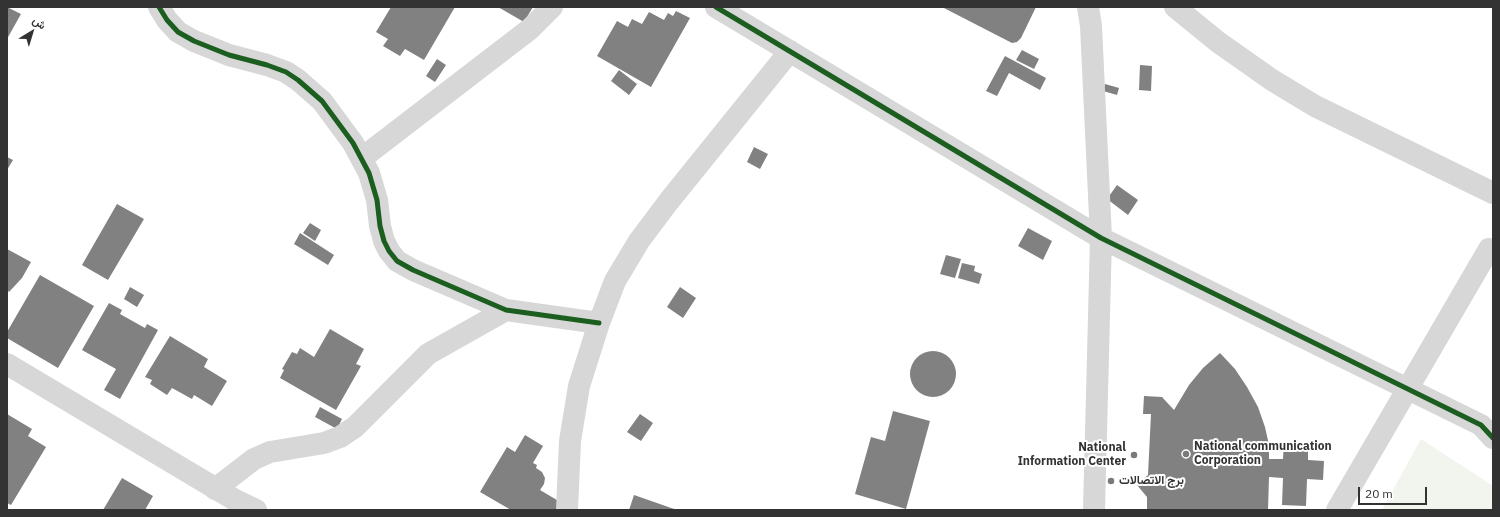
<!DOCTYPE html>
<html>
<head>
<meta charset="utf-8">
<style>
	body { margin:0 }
	#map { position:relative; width:1500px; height:517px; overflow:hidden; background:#fff; font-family:"IBM Plex Sans",Vazirmatn,sans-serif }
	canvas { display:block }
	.frame { position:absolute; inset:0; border:8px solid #333; pointer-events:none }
	.north { position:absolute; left:12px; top:12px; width:40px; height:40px; -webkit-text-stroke:3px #fff; paint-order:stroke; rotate:38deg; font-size:11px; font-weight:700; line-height:16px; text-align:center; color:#333 }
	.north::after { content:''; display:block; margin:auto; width:14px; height:18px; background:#333; clip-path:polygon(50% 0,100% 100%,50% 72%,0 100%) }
	.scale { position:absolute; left:1358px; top:487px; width:69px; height:18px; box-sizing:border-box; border:2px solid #333; border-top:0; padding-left:5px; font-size:12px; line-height:14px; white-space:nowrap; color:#333; -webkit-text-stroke:3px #fff; paint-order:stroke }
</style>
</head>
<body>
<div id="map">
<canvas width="1500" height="517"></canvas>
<div class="frame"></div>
<div class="north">ش</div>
<div class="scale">20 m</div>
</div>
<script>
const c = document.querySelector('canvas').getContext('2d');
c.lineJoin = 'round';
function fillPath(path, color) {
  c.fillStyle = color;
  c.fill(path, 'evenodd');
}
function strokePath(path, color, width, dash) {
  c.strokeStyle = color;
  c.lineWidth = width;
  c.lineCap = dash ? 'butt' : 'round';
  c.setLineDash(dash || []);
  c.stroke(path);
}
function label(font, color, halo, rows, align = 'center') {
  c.font = font + ' "IBM Plex Sans",Vazirmatn,sans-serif';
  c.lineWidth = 4;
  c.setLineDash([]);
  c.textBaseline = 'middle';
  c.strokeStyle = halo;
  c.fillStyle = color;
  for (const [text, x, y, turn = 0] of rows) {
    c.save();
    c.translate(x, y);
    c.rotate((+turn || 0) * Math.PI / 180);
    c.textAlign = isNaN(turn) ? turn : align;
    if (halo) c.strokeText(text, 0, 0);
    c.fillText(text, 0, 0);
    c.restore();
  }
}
fillPath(new Path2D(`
	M1421 439 1493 486V510H1382Z`), '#f1f5ed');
fillPath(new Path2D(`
	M7 7 21 14 7 39Z
	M391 7H455L424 60 405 49 400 56 383 46 388 39 376 32Z
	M498 7H533L524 22Z
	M942 7H1036L1021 38 1017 42 1012 43Z
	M676 11 690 18 651 87 597 56 617 21 628 27 632 19 642 24 649 12 664 20 668 13 673 16Z
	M1022 50 1039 59 1034 69 1016 60Z
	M1005 56 1046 78 1040 90 1009 73 997 96 986 91Z
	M437 59 446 65 435 82 426 76Z
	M1140 65 1152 66 1151 91 1139 90Z
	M619 70 637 84 629 95 611 81Z
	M1105 84 1119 88 1117 95 1103 91Z
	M754 147 768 154 760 169 747 162Z
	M7 157 13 160 7 170Z
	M1117 185 1138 200 1128 215 1107 199Z
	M117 204 144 219 108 280 82 265Z
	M310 223 321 230 315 241 303 233Z
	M1028 228 1052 241 1043 260 1018 246Z
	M300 233 334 255 328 265 294 244Z
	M7 249 31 262 22 278 9 292 7 290Z
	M946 255 961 259 955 278 940 274Z
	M962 263 975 266 974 271 982 274 979 284 958 278Z
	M40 275 94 306 58 368 7 338V332Z
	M130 287 144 295 137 307 124 299Z
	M680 287 696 298 683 318 667 307Z
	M109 303 122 310 120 314 145 328 147 324 158 330 120 399 104 390 116 369 82 350Z
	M330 329 364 349 356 364 361 366 336 410 280 378 284 370 282 369 292 352 297 354 300 348 314 357Z
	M170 336 208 359 204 367 227 381 212 406 194 395 192 399 172 388 167 395 150 384 152 380 145 377Z
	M910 374a23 23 0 1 1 46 0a23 23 0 1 1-46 0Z
	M1220 353 1235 369 1247 387 1258 407 1265 427 1269 445V459H1283L1284 442 1308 443V460L1324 461 1323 480 1307 479 1306 506 1282 505 1283 478 1269 477 1268 510H1147V497L1137 485 1148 475 1151 414H1143L1144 396 1162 397 1174 410 1189 385 1203 368Z
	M320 407 342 419 337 429 315 417Z
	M893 411 930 421 906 509 855 494 871 437 885 441Z
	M7 414 32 429 28 436 46 447 11 505 7 503Z
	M640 414 653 423 641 441 627 432Z
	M525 435 543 446 533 463 537 465 536 468 542 472 545 478 544 484 540 490 562 503 558 510H511L480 492 507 447 515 452Z
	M122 478 153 496 145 510H103Z
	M634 495 677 510H629Z`), '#818181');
strokePath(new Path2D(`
	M159 7 167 20 178 32 194 41 229 55 267 65 286 72 298 80 322 101 353 143 369 173 377 200 380 226 384 241 389 251 397 261 413 270 506 310 599 323
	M716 7 1101 238 1481 425 1493 438
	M1088 7 1091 26 1101 238 1094 510
	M1175 7 1218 42 1272 80 1315 106 1493 193
	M362 158 530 29 552 7
	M7 364 235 500 256 510
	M215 489 254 459 270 452 324 443 340 437 355 427 428 354 506 310
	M567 510 570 441 579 386 599 323 615 281 639 241 669 201 790 51
	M1337 510 1489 249`), '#d7d7d7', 22);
strokePath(new Path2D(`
	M159 7 167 20 178 32 194 41 229 55 267 65 286 72 298 80 322 101 353 143 369 173 377 200 380 226 384 241 389 251 397 261 413 270 506 310 599 323
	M716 7 1101 238 1481 425 1493 438`), '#1b5e20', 5);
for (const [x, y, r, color] of [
	[1186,454,4,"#7a7a7a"],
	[1134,455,4,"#7a7a7a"],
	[1111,481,4,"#7a7a7a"]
]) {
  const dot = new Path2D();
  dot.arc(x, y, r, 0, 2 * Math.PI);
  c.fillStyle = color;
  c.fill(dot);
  strokePath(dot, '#fff', 1.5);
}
label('bold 12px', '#333', '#fff', [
	["National communication",1194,447],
	["Corporation",1194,461],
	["National",1126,448,"right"],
	["Information Center",1126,462,"right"],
	["برج الاتصالات",1119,481]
], 'left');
</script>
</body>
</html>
